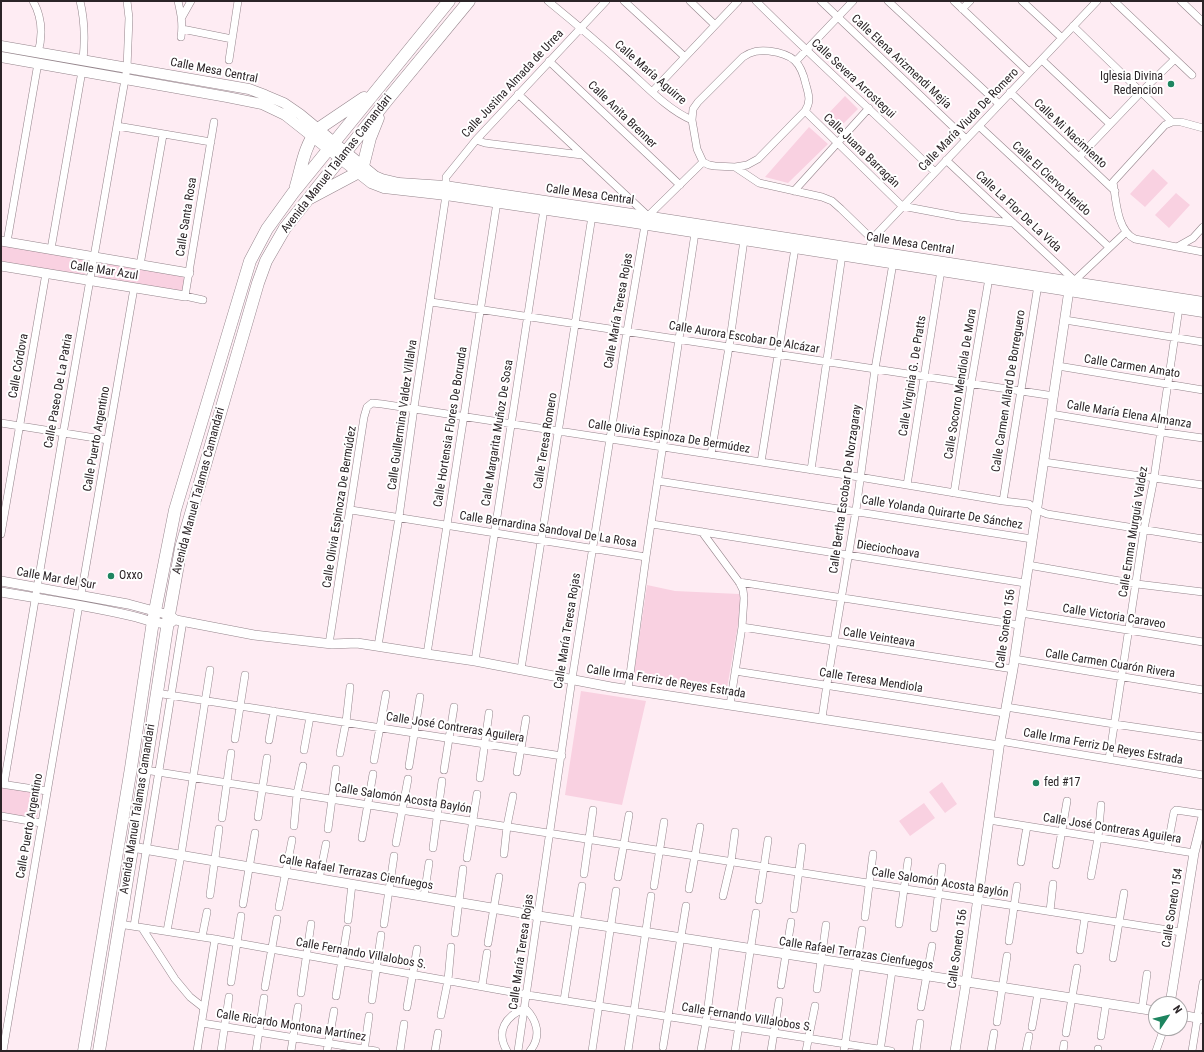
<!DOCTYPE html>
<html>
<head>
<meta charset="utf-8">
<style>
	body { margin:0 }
	#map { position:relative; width:1204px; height:1052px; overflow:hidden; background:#feecf3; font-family:"Roboto Condensed",sans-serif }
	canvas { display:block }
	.frame { position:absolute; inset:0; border:2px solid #2b2427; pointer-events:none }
	.north { position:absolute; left:1148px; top:996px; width:40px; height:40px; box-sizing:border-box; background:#fff; border:1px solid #aaa7a9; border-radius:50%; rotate:55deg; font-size:11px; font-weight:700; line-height:16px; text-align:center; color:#2b2427 }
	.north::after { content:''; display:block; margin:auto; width:14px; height:18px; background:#1e8560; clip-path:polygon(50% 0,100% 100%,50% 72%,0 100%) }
</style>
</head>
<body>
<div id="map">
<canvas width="1204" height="1052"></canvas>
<div class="frame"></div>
<div class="north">N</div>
</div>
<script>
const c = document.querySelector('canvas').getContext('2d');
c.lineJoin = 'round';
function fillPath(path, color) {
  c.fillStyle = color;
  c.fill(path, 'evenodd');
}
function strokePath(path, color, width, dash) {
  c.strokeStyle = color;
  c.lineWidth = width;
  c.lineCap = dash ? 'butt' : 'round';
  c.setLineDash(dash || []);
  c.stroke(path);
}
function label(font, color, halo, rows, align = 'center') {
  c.font = font + ' "Roboto Condensed",sans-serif';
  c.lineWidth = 4;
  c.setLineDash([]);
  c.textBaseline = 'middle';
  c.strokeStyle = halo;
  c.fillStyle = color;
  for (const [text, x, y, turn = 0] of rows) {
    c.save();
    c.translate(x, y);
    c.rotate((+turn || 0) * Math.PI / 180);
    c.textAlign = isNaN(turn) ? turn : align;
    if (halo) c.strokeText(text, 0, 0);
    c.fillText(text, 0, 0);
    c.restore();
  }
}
fillPath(new Path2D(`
	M845 96 858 109 838 129 825 117Z
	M809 127 828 144 788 183 765 177Z
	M1153 169 1168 183 1145 207 1130 194Z
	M1176 193 1190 205 1169 228 1155 215Z
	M1 244 84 258 87 261 86 273 80 276 1 262Z
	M101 263 183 275C185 281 185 288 180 293L98 278Z
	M647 585 675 591 739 594 742 602 726 694 633 679Z
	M581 691 646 701 622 805 565 795Z
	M942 782 957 804 945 813 929 792Z
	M1 785 41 792 37 820 1 814Z
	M924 803 935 818 910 836 899 821Z`), '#f9d1e1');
const minor = new Path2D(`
	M33 1C42 17 43 35 38 53
	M80 1C85 21 85 40 83 60
	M178 1C181 14 183 24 181 37
	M548 1C575 23 601 45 627 69 646 86 668 110 692 120L697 149 703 162
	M624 1 685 57
	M690 1 715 25
	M756 1C814 59 876 114 935 172
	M821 1 966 139
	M888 1 999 104
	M954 1 1029 72
	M1022 1 1062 38
	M1114 1 1192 75
	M1181 1 1203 22
	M962 9 970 1
	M182 17 191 1
	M1073 26 1172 122H1181L1203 128
	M182 29 232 39
	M229 60 238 1
	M1042 60 1110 124
	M549 61 680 185
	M796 61 853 1
	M652 92 738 1
	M1010 92 1115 191
	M518 94 648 216
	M805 111 902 206 960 217 1013 223
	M692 120 693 109 698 102 743 57C752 51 759 50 769 51 793 54 801 62 806 85 809 95 811 102 805 111L758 159 747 165 735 167
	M1172 122 1165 125 1113 182C1116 200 1117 231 1135 239L1203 252
	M117 126 211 142
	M979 126 1109 247
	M476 140 485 143 582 155
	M1079 157 1141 92 1175 59
	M946 160 1075 281
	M703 162 709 165 715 166 735 167 759 183 822 197 832 201 841 209 872 239
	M794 191 869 108
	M7 242 38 63
	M1177 247 1193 238 1203 227
	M51 249 82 71
	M868 254 872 239 1097 1
	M140 265 163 135
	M1073 282 1126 232
	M203 300 185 296 214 122
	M431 302 1054 396
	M1065 320 1203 342
	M1058 366 1203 390
	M1051 414 1160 432 1203 438
	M1 423 108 440
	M711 454 729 347 744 240
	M761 462 795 248
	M1044 462 1203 485
	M811 470 842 255
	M658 481 1032 539
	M907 485 941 270
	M954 493 971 384 989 278
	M1003 501 1038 285
	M351 510 646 557
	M652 524 1025 583
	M702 532 739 582 743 590 744 598 742 627 730 705
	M1 534 46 273
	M1028 565 1137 584 1203 592
	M739 582 1019 625
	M81 595 134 288
	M1021 613 1203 642
	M742 627 1013 669
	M329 644 364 417 367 407 372 403 382 404 859 477 1003 501 1029 504 1037 510 1047 514 1203 539
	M378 646 399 517 414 408 446 195V177L476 140 606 1
	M427 654 497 202
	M1014 659 1203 690
	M475 661 544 209
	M521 669 592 216
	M735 671 1004 713
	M628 689 646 557 695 233
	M156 693 562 756
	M1006 707 1114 724 1203 737
	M822 718 827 684 856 510 875 369 893 263
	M235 739 245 675
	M269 740 274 711
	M1000 741 1203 775
	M304 750 310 717
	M340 753 346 722 350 687
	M1109 759 1144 529 1154 478 1179 308
	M374 760 386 694
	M409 766 420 697
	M145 770 1181 932
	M444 770 454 707
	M517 772 526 719
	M480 778 489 713
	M1 784 47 791
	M4 784 63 434 127 68 129 18 127 1
	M1 816 41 823
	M258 817 267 758
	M222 818 231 753
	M989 820 1194 853
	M294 826 297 794 303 766
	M328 829 336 769
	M362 838 373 774
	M396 843 408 779
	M433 848 442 781
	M1167 849 1174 812 1176 810 1203 814
	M504 854 507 826 513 796
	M467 858 477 794
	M1021 862 1027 826
	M1056 865 1067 801
	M584 874 593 810
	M1091 876 1098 838 1101 805
	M618 877 629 815
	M319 879 326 844
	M654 886 664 822
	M689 889 700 827
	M210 895 219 829
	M424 896 429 863
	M723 896 731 862 735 832
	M759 900 768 840
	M243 904 255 833
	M279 907 292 840
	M794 909 802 847
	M1050 911 1053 884
	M865 917 873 854
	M348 920 352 884
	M119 924 215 939 528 995 891 1051
	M384 924 394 856
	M899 924 908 861
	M134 926 183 621
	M142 928 175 979 190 997 204 1008
	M934 928 942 867
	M167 931 181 855 210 670
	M455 933 463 869
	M202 937 207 912
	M1009 941 1017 886
	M488 943 499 877
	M1080 950 1085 917
	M1113 958 1124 893
	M231 982 241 916
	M781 985 791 922
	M482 986 487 953
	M265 987 277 919
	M817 989 826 925
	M301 993 311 924
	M336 996 347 929
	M372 1000 381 935
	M564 1000 582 886
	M407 1007 417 949
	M921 1007 932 946
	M1142 1009 1147 974
	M441 1015 448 980 451 947
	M997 1022 1007 956
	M202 1023 376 1051
	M1032 1027 1038 993
	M1066 1033 1077 968
	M1101 1036 1106 1004
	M663 1047 686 906
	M701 1050 706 1022 716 944
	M3 1051 79 605
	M197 1051 215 939
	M221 1051 229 997
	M256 1051 264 998
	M291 1051 298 1007
	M327 1051 334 1011
	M364 1051 369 1016
	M400 1051 404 1024
	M435 1051 438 1033
	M507 1051C495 1031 506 1016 525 1008 537 1020 542 1036 530 1051
	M518 1051 572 679 627 331 645 225 648 216 703 162
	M592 1051 616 891
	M628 1051 651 896
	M735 1051 756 913
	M771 1051 779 1001
	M806 1051 815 1006
	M844 1051 862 930
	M880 1051 892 971
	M916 1051 920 1023
	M991 1051 994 1033
	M1026 1051 1029 1036
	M1063 1051 1064 1044
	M1098 1051V1049
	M1156 1051 1164 1028
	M1192 1051 1203 983`);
const tertiary = new Path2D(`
	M1 241 189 273
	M1 266 185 296
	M1 581 128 604 169 615 176 620 254 635 332 644 357 643 427 654 475 661 611 687 999 746
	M1 592C46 600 92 606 136 617 147 620 162 626 172 622
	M132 847 539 916 1156 1011
	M1170 1004 1194 853 1203 817
	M1180 1015 1203 1019
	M955 1051 966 983 1000 741 1013 669 1069 290 1072 285`);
const secondary = new Path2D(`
	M1 46 249 89 265 95 284 103 300 114 375 176 382 179 399 183 445 186 632 214 1203 302
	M1 57 227 97 262 104 285 115 371 183 384 188 446 195 629 222 1203 312`);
const primary = new Path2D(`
	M296 186C302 166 304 146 318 129L364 98
	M310 198 357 173 363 166 370 138 378 118
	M84 1051 131 768 153 621 175 510 250 261 267 229 293 193 449 1
	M99 1051 145 770 169 615 181 548 258 283 266 261 285 228 388 99 469 1`);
strokePath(minor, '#94848b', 8);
strokePath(tertiary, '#94848b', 10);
strokePath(secondary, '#94848b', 11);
strokePath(primary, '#94848b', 13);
strokePath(minor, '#fff', 7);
strokePath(tertiary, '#fff', 9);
strokePath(secondary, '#fff', 10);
strokePath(primary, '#fff', 12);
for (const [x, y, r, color] of [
	[1171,84,4,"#1e8560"],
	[111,576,4,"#1e8560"],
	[1036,783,4,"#1e8560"]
]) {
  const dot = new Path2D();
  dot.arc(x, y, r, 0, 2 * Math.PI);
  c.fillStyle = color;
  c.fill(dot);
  strokePath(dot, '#fff', 1.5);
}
label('12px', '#2b2427', '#fff', [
	["Calle Elena Arizmendi Mejía",901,62,43],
	["Calle Mesa Central",214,71,11],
	["Calle María Aguirre",650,73,41],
	["Calle Severa Arrostegui",853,79,43],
	["Calle Justina Almada de Urrea",513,84,-47],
	["Calle Anita Brenner",622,115,44],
	["Calle María Viuda De Romero",969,120,-46],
	["Calle Mi Nacimiento",1070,134,43],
	["Calle Juana Barragán",861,151,44],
	["Avenida Manuel Talamas Camandari",337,164,-52],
	["Calle El Ciervo Herido",1051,179,43],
	["Calle Mesa Central",590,195,8],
	["Calle La Flor De La Vida",1018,212,43],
	["Calle Santa Rosa",187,217,-81],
	["Calle Mesa Central",910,244,9],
	["Calle Mar Azul",104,271,9],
	["Calle María Teresa Rojas",619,311,-80],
	["Calle Aurora Escobar De Alcázar",744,338,9],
	["Calle Córdova",19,366,-80],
	["Calle Carmen Amato",1132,367,9],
	["Calle Virginia G. De Pratts",913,376,-81],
	["Calle Socorro Mendiola De Mora",961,384,-81],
	["Calle Paseo De La Patria",59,391,-80],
	["Calle Carmen Allard De Borreguero",1009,391,-81],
	["Calle Guillermina Valdez Villalva",403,415,-82],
	["Calle María Elena Almanza",1129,415,9],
	["Calle Hortensia Flores De Borunda",451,427,-81],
	["Calle Margarita Muñoz De Sosa",498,433,-81],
	["Calle Olivia Espinoza De Bermúdez",669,437,9],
	["Calle Puerto Argentino",97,439,-80],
	["Calle Teresa Romero",546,441,-81],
	["Calle Bertha Escobar De Norzagaray",846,489,-82],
	["Avenida Manuel Talamas Camandari",199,491,-75],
	["Calle Olivia Espinoza De Bermúdez",340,507,-81],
	["Calle Yolanda Quirarte De Sánchez",942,513,9],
	["Calle Bernardina Sandoval De La Rosa",548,530,9],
	["Calle Emma Murguía Valdez",1134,532,-81],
	["Dieciochoava",888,550,9],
	["Calle Mar del Sur",56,579,10],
	["Calle Victoria Caraveo",1114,617,9],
	["Calle Soneto 156",1006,629,-82],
	["Calle María Teresa Rojas",568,631,-81],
	["Calle Veinteava",879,638,9],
	["Calle Carmen Cuarón Rivera",1110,664,9],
	["Calle Teresa Mendiola",871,681,9],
	["Calle Irma Ferriz de Reyes Estrada",666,682,9],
	["Calle José Contreras Aguilera",455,728,9],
	["Calle Irma Ferriz De Reyes Estrada",1103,747,10],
	["Calle Salomón Acosta Baylón",403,799,9],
	["Avenida Manuel Talamas Camandari",138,809,-81],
	["Calle Puerto Argentino",30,826,-80],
	["Calle José Contreras Aguilera",1112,829,9],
	["Calle Rafael Terrazas Cienfuegos",356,873,10],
	["Calle Salomón Acosta Baylón",940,883,9],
	["Calle Soneto 154",1173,908,-81],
	["Calle Soneto 156",958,949,-82],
	["Calle María Teresa Rojas",522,952,-82],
	["Calle Fernando Villalobos S.",361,954,10],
	["Calle Rafael Terrazas Cienfuegos",856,954,9],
	["Calle Fernando Villalobos S.",747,1018,9],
	["Calle Ricardo Montona Martínez",291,1026,9]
]);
label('12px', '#2b2427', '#fff', [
	["Iglesia Divina",1163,77,"right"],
	["Redencion",1163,91,"right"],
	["Oxxo",119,576],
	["fed #17",1044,783]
], 'left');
</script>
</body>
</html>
